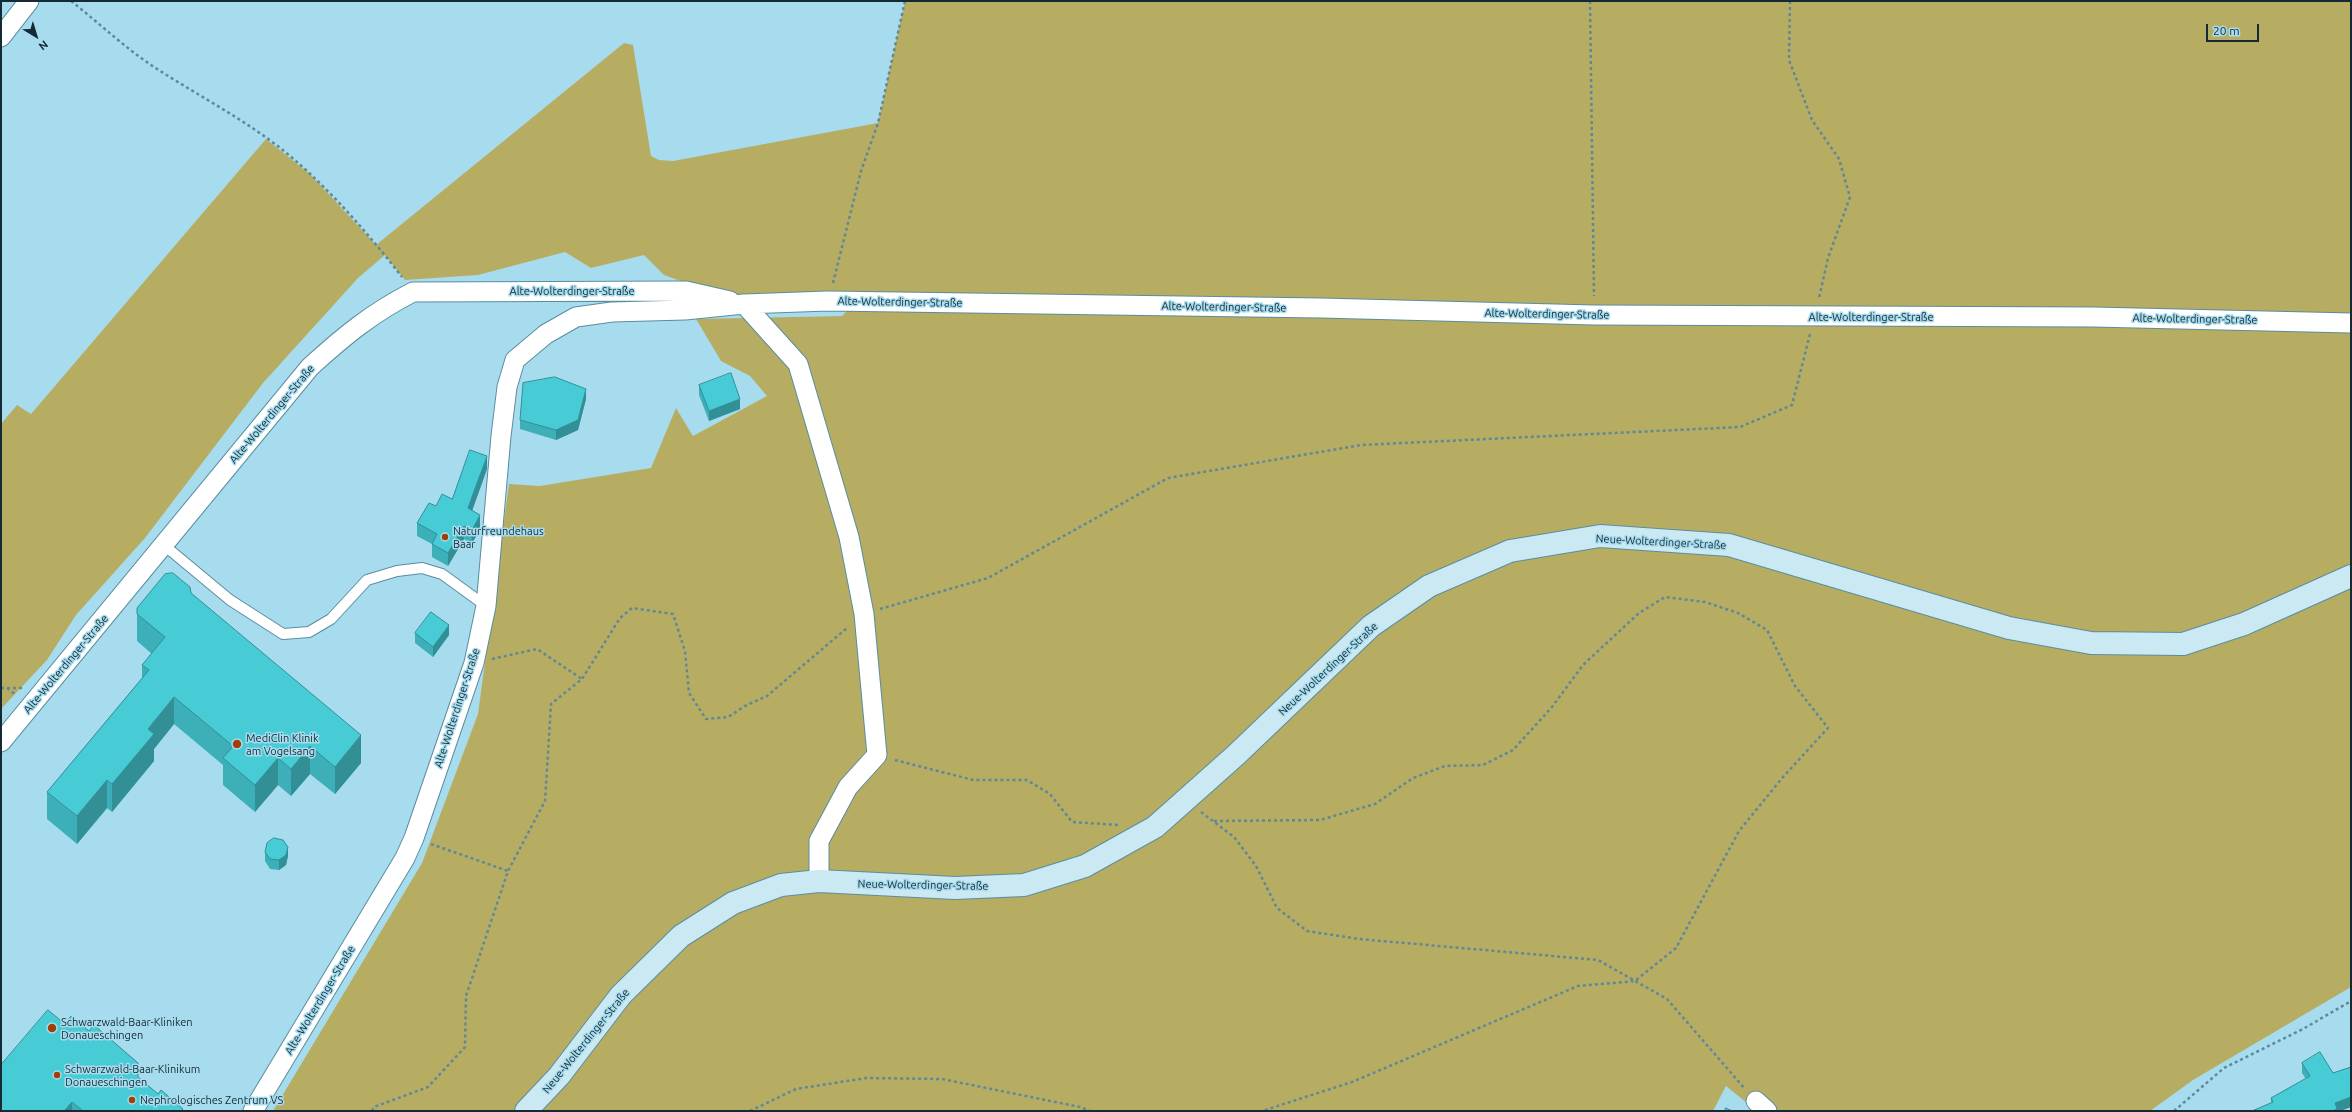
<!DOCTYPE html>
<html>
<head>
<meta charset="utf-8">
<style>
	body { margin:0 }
	#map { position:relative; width:2352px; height:1112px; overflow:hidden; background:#a7dcef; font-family:Ubuntu,sans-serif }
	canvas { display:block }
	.frame { position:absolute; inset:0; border:2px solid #152a32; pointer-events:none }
	.north { position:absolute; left:16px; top:16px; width:40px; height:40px; -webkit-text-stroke:3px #a7dcef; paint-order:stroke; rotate:142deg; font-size:11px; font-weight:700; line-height:16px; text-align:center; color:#152a32 }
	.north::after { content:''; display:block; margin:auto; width:14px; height:18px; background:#152a32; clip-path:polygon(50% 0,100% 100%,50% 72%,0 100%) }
	.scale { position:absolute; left:2206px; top:24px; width:53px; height:18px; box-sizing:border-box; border:2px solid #152a32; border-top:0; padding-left:5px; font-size:12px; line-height:14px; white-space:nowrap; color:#152a32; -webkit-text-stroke:3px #a7dcef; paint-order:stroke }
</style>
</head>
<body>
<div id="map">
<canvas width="2352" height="1112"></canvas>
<div class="frame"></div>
<div class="north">N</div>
<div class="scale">20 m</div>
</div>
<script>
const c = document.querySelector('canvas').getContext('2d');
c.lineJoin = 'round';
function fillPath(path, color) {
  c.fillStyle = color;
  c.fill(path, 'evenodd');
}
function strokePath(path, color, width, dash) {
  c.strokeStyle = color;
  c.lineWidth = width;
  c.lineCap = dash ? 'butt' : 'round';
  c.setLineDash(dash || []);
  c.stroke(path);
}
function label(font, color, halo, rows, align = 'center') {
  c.font = font + ' Ubuntu,sans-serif';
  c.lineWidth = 3;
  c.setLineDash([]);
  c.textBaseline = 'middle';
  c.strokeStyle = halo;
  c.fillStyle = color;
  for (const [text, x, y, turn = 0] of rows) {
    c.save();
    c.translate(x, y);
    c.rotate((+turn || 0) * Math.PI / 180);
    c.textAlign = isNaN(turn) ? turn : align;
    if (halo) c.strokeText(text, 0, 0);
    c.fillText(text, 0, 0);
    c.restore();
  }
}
fillPath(new Path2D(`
	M905 1H2351V987L2193 1080 2150 1111H1757L1726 1086 1713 1111H273L422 863 478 714 509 484 540 486 651 468 676 408 693 436 767 396 750 376 721 361 696 319 842 316 856 301 744 304 664 275 644 255 591 268 565 252 478 275 405 280 385 255 358 278 263 383 145 538 76 615 47 660 1 709V424L17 405 31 414 266 139 310 174 376 245 624 43 633 45 651 156 659 160 673 161 878 123Z`), '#b6ad63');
const service = new Path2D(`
	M165 546 230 600 283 634 309 632 331 619 367 580 397 571 422 568 442 574 486 606`);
const minor = new Path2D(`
	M1 37 29 1
	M744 304 798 364 849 537 864 614 877 755 848 787 819 841V881
	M1 742 310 367C344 336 372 313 413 292L686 291 730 301
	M1756 1101 1767 1111
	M253 1111 405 858 414 838 474 663 486 606 501 436 507 387 515 360 546 334 576 317 612 312 685 310 744 304 828 301 1321 308 1594 315 2093 317 2351 323`);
const secondary = new Path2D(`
	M526 1111 559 1076 621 995 681 936 733 903 781 885 819 881 955 888 1024 885 1085 866 1155 827 1236 755 1371 626 1429 586 1510 551 1600 536 1729 545 2009 628 2091 643 2183 644 2244 624 2351 576`);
strokePath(service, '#5a8d9f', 12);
strokePath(minor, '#5a8d9f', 21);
strokePath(secondary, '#5a8d9f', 24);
strokePath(new Path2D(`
	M71 1C99 23 125 48 154 67 197 95 244 119 284 151 328 187 367 232 402 277
	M1590 1 1594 296
	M1790 1 1789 60 1812 120 1839 159 1850 197 1828 258 1819 298
	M833 283 861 171 878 123 905 1
	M880 609 988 578 1168 478 1361 445 1740 427 1792 405 1810 334
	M492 659 537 649 582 679
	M1 688H7L16 695
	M7 688H23
	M895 760 973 780H1027L1050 794 1072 822 1118 825
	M1201 812 1234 837 1256 866 1277 908 1307 931 1359 939 1598 960 1667 999 1745 1089
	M1214 821 1320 820 1375 804 1413 778 1445 766 1483 765 1513 750 1552 707 1583 665 1639 613 1665 597 1705 602 1738 613 1767 630 1795 686 1828 728 1783 777 1739 831 1676 948 1635 981 1578 986 1352 1082 1262 1111
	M431 844 508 871
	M372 1111 374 1107 428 1087 465 1047 466 996 508 871 545 801 551 704 582 679 620 618 632 608 673 614 685 651 689 693 706 719 728 717 745 706 767 696 847 628
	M750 1111 796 1089 866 1078 942 1079 1080 1107 1090 1111
	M2174 1111 2224 1068 2303 1029 2351 1001`), '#628896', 2.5, [3, 3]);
strokePath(service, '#fff', 10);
strokePath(minor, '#fff', 19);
strokePath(secondary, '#cae9f3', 22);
fillPath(new Path2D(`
	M699 385 740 409 709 421 699 395Z
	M586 399 578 430 556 440 520 429V420Z
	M487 469 472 511 480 528 472 544 464 539 448 566 432 557V544L417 536V523L452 499Z
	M191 593 361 763 335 794 310 774 291 796 278 785 255 812 223 785V765L174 724 154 749V761L112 812 107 808 77 844 47 819V792L142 678V665L152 654 137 641V608Z
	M415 633 449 635 433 657 415 643Z
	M265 852 288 856 286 865 279 870 270 869 265 861Z
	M65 1024 138 1077 158 1094 183 1111H1Z
	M2302 1063 2333 1073 2351 1067V1107L2340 1111H2252L2271 1103V1098L2306 1079 2302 1073Z`), '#3dafb8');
fillPath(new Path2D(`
	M586 389V399L578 430 556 440V430Z
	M740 399V409L709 421V411Z
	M487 456V469L468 522V508Z
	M480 515V528L472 544V530Z
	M464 526V539L448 566V553Z
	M449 625V635L433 657V647Z
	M174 697V724L154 749V761L112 812V784L148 729Z
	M361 735V763L335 794V767Z
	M310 746V774L291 796V769Z
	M278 758V785L255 812V785Z
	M107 780V808L77 844V816Z
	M288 847V856L286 865 279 870V860Z
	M2351 1097V1107L2340 1111H2332L2335 1103Z
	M72 1102V1111H64Z`), '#328f96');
const building = new Path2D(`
	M731 373 740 399 709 411 699 385Z
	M555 377 586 389 578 420 556 430 520 420 523 383Z
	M470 450 487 456 468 508 480 515 472 530 464 526 448 553 432 544 437 534 417 523 429 503 436 506 442 494 452 499Z
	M173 573 190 587 191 593 361 735 335 767 310 746 291 769 278 758 255 785 223 758 233 746 174 697 148 729 154 734 112 784 107 780 77 816 47 792 149 670 142 665 165 637 137 614V608L165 574Z
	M431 612 449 625 433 647 415 633Z
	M274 838 283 840 288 847 286 855 279 860 270 859 265 852 267 843Z
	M48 1010 65 1024 71 1016 89 1031 94 1025 138 1063V1077L158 1094 161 1090 183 1109 181 1111H83L72 1102 64 1111H1V1065Z
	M2320 1052 2333 1073 2351 1067V1097L2335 1103 2337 1109 2332 1111H2252L2273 1102 2271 1098 2310 1076 2302 1063Z
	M1726 1108 1732 1111H1725Z`);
fillPath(building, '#47ccd6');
strokePath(building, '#328f96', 1);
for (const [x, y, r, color] of [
	[445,537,4,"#a23e08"],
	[237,744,5,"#a23e08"],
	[52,1028,5,"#a23e08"],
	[57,1075,4,"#a23e08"],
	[132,1100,4,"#a23e08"]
]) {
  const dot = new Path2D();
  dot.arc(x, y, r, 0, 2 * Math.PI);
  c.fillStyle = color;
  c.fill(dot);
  strokePath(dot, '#a7dcef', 1.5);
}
label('11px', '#152a32', '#a7dcef', [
	["Alte-Wolterdinger-Straße",572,291],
	["Alte-Wolterdinger-Straße",900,302,1],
	["Alte-Wolterdinger-Straße",1224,307,1],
	["Alte-Wolterdinger-Straße",1547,314,1],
	["Alte-Wolterdinger-Straße",1871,317],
	["Alte-Wolterdinger-Straße",2195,319,1],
	["Alte-Wolterdinger-Straße",272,414,-50],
	["Neue-Wolterdinger-Straße",1661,542,3],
	["Alte-Wolterdinger-Straße",66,664,-50],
	["Neue-Wolterdinger-Straße",1328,669,-43],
	["Alte-Wolterdinger-Straße",457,708,-72],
	["Neue-Wolterdinger-Straße",923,885,1],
	["Alte-Wolterdinger-Straße",320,1000,-59],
	["Neue-Wolterdinger-Straße",586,1041,-51]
]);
label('11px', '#152a32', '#a7dcef', [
	["Naturfreundehaus",453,531],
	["Baar",453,544],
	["MediClin Klinik",246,738],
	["am Vogelsang",246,751],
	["Schwarzwald-Baar-Kliniken",61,1022],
	["Donaueschingen",61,1035],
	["Schwarzwald-Baar-Klinikum",65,1069],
	["Donaueschingen",65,1082],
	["Nephrologisches Zentrum VS",140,1100]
], 'left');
</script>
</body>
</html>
